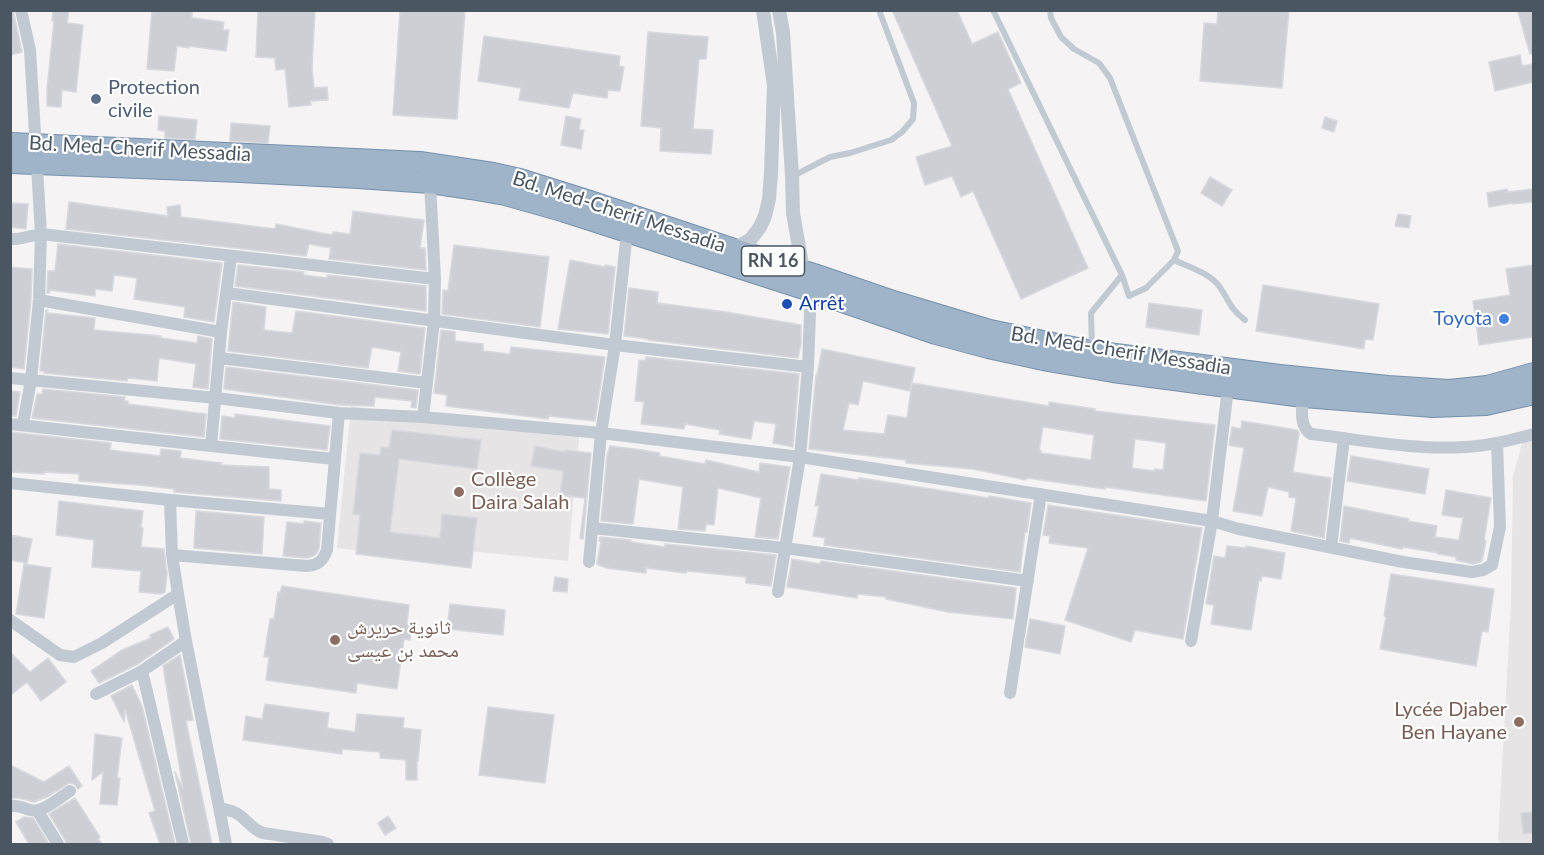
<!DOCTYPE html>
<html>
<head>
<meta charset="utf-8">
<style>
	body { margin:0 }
	#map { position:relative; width:1544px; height:855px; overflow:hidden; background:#f5f3f3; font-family:Lato,sans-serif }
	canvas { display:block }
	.frame { position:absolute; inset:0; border:12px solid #4a5661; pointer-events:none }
</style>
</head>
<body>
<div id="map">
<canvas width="1544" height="855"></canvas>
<div class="frame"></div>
</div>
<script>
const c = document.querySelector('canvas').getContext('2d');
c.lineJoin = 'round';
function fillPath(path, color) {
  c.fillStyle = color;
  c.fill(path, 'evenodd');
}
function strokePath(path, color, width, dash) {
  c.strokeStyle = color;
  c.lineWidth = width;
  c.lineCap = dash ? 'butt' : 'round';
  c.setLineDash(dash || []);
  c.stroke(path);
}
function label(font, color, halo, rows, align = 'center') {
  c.font = font + ' Lato,"Noto Naskh Arabic",sans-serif';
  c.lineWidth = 4.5;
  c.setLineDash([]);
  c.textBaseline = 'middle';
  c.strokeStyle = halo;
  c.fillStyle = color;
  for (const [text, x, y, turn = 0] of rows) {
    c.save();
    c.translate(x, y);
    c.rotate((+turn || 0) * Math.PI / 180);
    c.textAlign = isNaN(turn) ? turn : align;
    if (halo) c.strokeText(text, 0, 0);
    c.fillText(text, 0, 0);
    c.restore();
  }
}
fillPath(new Path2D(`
	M351 406 579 436 568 561 469 551 451 561 337 548Z
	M1533 437V844H1502L1498 840 1511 604 1513 476 1523 440Z`), '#e6e4e5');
const building = new Path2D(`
	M10 10H13L22 52 10 55Z
	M53 10H69L67 23 83 25 76 92 62 90 61 107 47 106V89L54 21H52Z
	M152 10H192V18L224 22 223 30H229L226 51 189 46V48L177 46 174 71 147 69Z
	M258 10H315L312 68 314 88 327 87 328 100 310 101 311 105 289 107 285 69 276 70 275 58 256 57Z
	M400 10H465L457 119 393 115Z
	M892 10H957L972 44 998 32 1021 83 1008 89 1088 268 1021 299 973 191 961 197 952 176 925 185 916 157 952 146Z
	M1218 10H1289L1282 88 1200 81 1204 23 1217 24Z
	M1524 10H1533V54H1530L1518 12Z
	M648 32 708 37 706 59H699L693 129 713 130 711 154 660 151 661 128 641 126Z
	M484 36 620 56 619 66 624 67 620 91 608 90 607 98 573 93 569 108 519 100 521 88 478 81Z
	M1520 55 1522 66 1533 64V82L1495 91 1489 62Z
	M159 116 197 120 195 140 165 138V131L158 130Z
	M566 116 581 119 579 130H584L581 149 561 145Z
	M1325 117 1337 121 1334 132 1322 128Z
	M231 123 270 126 268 143 230 141Z
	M1210 177 1232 190 1222 206 1201 193Z
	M1507 189 1508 192 1533 189V202L1512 204V203L1489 207 1487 193Z
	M69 202 168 216 167 207 180 205 181 217 275 229 276 224 332 235 333 232 350 234 353 211 424 220 420 248H425L426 270 329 259 331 248 309 244 306 256 66 229Z
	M10 203 28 204 26 229 10 227Z
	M1398 214 1411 216 1409 228 1395 226Z
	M58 244 222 263 214 322 184 317 185 307 134 299 137 278 114 275 112 291 95 289V296L50 290 49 293H47L48 271H55Z
	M454 245 549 257 540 327 442 314 443 290 448 291Z
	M570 260 605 267V265L615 267 608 334 558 329Z
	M238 265 304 272 303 275 327 278V275L426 286V311L235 286Z
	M1533 265V337L1479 345 1473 301 1510 295 1506 269Z
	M10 267 32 269 31 299 24 369 10 367Z
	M1263 285 1379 304 1373 340 1365 339 1364 349 1256 331Z
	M629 288 658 292 657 303 726 312 801 325V344L798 358 648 340V339L624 336Z
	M233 302 266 307 264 330 292 333 296 311 425 328 420 374 398 371 401 352 372 347 368 368 228 351Z
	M1149 303 1202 310 1199 335 1146 327Z
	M46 310H48L47 313 95 318 94 330 161 336V338L197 343 198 336 212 339 208 389 193 387 196 364 159 358 157 381 128 378 127 381 44 373V371H40Z
	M441 330 455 332V341L483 344V351L510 354 511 347 605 357 595 421 549 416 548 419 446 406 447 395 434 393Z
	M822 349 915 368 910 391 863 381 858 405 849 403 843 430 884 434 888 415 907 418 912 383 1049 406V402L1095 409V411L1215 425 1206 501 1105 487V489L1027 478 1026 480 973 469 906 463V460L809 449 816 375H817ZM1043 427 1094 435 1091 460 1041 453V451L1039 450ZM1135 439 1166 443 1163 470 1155 469V471L1132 468Z
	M646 357 799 374 793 447 773 443 776 424 754 421 751 439 719 434 720 430 685 424 684 429 641 424 644 402 635 401 639 360 645 361Z
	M226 367 418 390 416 408 411 407 412 401 375 397 374 406 340 405 224 389Z
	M43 389 125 397 124 401H128V404L206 414 204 437 32 418 37 394H42Z
	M10 391 20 392 16 416H10Z
	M235 414 330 426 327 450 220 439 222 416 235 418Z
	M1242 421 1297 430 1299 433 1293 472 1331 478 1324 538 1291 531 1296 498 1289 497V492L1268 487 1262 516 1233 511 1244 448 1229 445 1232 427 1241 429Z
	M392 430 481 440 477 469 399 459 390 532 440 538 442 514 477 518 471 568 356 554 360 515 353 514 360 453 380 455 381 447 389 448Z
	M10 432 111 443 110 450 160 456 161 449 181 451 180 458 222 463 221 465 269 467V489L281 490V501L174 492V489L140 485 79 481V474L44 472V474L10 472Z
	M535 446 565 452V450L591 453 583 539 580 538 585 498 560 495 563 471 531 466Z
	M610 446 642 450 660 453 659 456 705 464 706 460 759 472 760 463 790 467 778 539 755 537 761 498 718 488 714 525 706 524 705 531 678 529 683 487 639 479 633 524 601 521 607 455Z
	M1351 456 1429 469 1425 494 1347 481Z
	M821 474 858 480 859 478 867 479 957 493 988 498 989 496 1031 503 1027 532H1025L1020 572 824 545 825 538 813 536 819 506H815Z
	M1446 490 1491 498 1484 540 1486 541 1482 561 1480 562 1473 564 1456 560V557L1438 554V553L1403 547 1402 549 1350 538 1349 543 1340 541 1344 506 1409 519 1408 521 1437 526 1435 537 1459 540 1463 518 1442 515Z
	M59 501 143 511 141 528H143L141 547 164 549 167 574 165 592 162 594 139 592 141 571 92 567 94 540 56 535Z
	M1048 505 1202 528 1183 639 1135 630 1131 642 1065 620 1088 548 1049 543 1050 536 1043 535Z
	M196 511 264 517 262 554 194 548Z
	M304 521 321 523 319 548 317 553 313 556 307 558 283 556 287 522 304 524Z
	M10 535 32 539 27 563 10 560Z
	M600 537 631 540V542L665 547V544L776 555 771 586 746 583V577L687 571 686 573 646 568V573L606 568 597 564 601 541H599Z
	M1227 546 1246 548V546L1285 553 1281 579 1262 576 1261 581 1259 580 1251 630 1211 624 1214 605 1206 604 1214 556 1225 558Z
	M792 559 820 564 821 561 1016 588 1013 619 948 612 886 599V597L858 594 857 598 787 587Z
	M24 564 51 568 44 618 16 614Z
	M1391 574 1494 589 1488 632 1482 631 1476 666 1380 649 1386 617 1384 616Z
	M555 577 568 579 567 592 553 591Z
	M282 586 409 605 407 624 412 625 410 640 404 639 397 689 357 683 356 693 266 680 269 657H264L270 619H274L278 592 280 593Z
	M450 604 505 610 503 635 447 629Z
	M1030 619 1065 626 1060 654 1025 647Z
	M168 627 174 639 138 664 99 683 91 671 122 650 151 638 150 635Z
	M10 652 30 672 48 658 66 682 41 701 27 682 10 696Z
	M180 655 193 720 186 721 212 844H191L175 772 183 789 163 666Z
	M132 685 142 706 175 844H160L149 813 155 811 125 709 124 722 111 696Z
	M265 704 329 713 327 728 355 732 357 714 404 718 403 728 421 730 418 761H417V780H406V760L380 758V752L342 749V754L243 740 246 716 262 719Z
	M488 707 554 715 545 783 479 775Z
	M95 734 122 738 117 778H120L117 805 100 804 103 772 92 780Z
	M10 765 44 782 69 766 82 786 78 789 74 784 69 783 47 797 34 802 19 798H10Z
	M75 798 100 837 98 839 102 844H66L65 840 49 814Z
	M1533 812V833L1523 834 1521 813Z
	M388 816 396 828 385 835 378 823Z
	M24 817 33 818 49 844H29L16 822Z`);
fillPath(building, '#cdcfd5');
strokePath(building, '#d7d9de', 1.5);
const trunk = new Path2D(`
	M10 143 420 162 493 173 520 179 590 201 734 249 814 274 890 300 990 330 1092 351 1280 375 1388 386 1449 390 1487 386 1534 373
	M10 163 241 172 358 178 430 183 471 189 505 195 562 211 810 291 936 334 988 348 1048 361 1113 372 1303 397 1433 407 1486 405 1534 394`);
strokePath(trunk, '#7690ad', 22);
strokePath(new Path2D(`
	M993 10 1122 275
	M1050 10 1051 18 1061 37 1074 49 1099 63 1110 78 1178 251 1174 260 1146 288 1129 296 1122 275 1091 313 1092 348
	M793 176 830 157 850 153 891 140 902 132 913 119 914 103 879 10
	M1174 260C1189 267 1209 273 1219 286 1229 300 1230 309 1245 320`), '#c1cad2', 6);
strokePath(new Path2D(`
	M21 10 30 50 41 234 39 300 31 380 23 424
	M10 239H17L41 234 435 279
	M227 293 615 345 808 367
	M39 300 221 332
	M219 358 427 383
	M10 378 216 398 339 413 423 417 601 433 800 457 1212 521 1239 529 1403 562 1472 572 1483 570 1492 565 1500 527 1497 443
	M1303 397C1302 410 1299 426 1311 434 1362 440 1414 450 1465 447 1488 446 1511 440 1534 434
	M423 417 434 321 435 279 430 183
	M10 424 211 446 334 459
	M211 446 221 332 231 257
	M10 483 170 500 330 514
	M170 500 172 555 178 594 186 641 219 807C223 809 229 810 234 812 246 817 249 828 263 833L323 842 328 844
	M592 528 785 548 1028 581
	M1331 547 1344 438
	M172 555 307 566C318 565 323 561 327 550L339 413
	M589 562 601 433 615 345 627 232
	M778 592 800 457 808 367 811 286
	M10 620 60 655 74 657 102 643 178 594
	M1191 641 1212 521 1228 388
	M142 671 183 844
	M1010 693 1041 494
	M96 694 142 671 186 641
	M10 806C18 805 23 808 30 810 43 813 59 798 70 791
	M219 807 226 844
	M37 810 58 844`), '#c1cad2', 12);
strokePath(new Path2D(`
	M779 10 783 33 792 176 793 213 803 270
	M734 249 751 239 760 227 765 216 769 199 771 173 774 86 763 10`), '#c1cad2', 14);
strokePath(trunk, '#9fb4c9', 20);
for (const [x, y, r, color] of [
	[96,99,6,"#5c6f8a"],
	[787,304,6,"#1a4fb4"],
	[1504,319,6,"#3f7fe0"],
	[459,492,6,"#8d6e63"],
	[335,640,6,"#8d6e63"],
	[1519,722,6,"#8d6e63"]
]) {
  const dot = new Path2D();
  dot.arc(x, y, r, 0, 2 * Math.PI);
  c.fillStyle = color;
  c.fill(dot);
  strokePath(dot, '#fff', 2);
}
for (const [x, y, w] of [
	[773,261,63]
]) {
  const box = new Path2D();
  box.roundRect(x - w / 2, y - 15, w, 30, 4.5);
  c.fillStyle = '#fff';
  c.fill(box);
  strokePath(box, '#4a5661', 1.5);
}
label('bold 18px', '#4a5661', null, [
	["RN 16",773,261]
]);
label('20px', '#4e5e75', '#fff', [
	["Protection",108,88],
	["civile",108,111]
], 'left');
label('20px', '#4a5661', '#fff', [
	["Bd. Med-Cherif Messadia",140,149,3],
	["Bd. Med-Cherif Messadia",619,212,18],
	["Bd. Med-Cherif Messadia",1121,351,9]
]);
label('20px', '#164399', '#fff', [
	["Arrêt",799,304]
], 'left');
label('20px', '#366cbe', '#fff', [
	["Toyota",1492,319]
], 'right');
label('20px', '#785e54', '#fff', [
	["Collège",471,480],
	["Daira Salah",471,503],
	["ثانوية حريرش",347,628],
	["محمد بن عيسى",347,651],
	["Lycée Djaber",1507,710,"right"],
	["Ben Hayane",1507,733,"right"]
], 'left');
</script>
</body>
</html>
